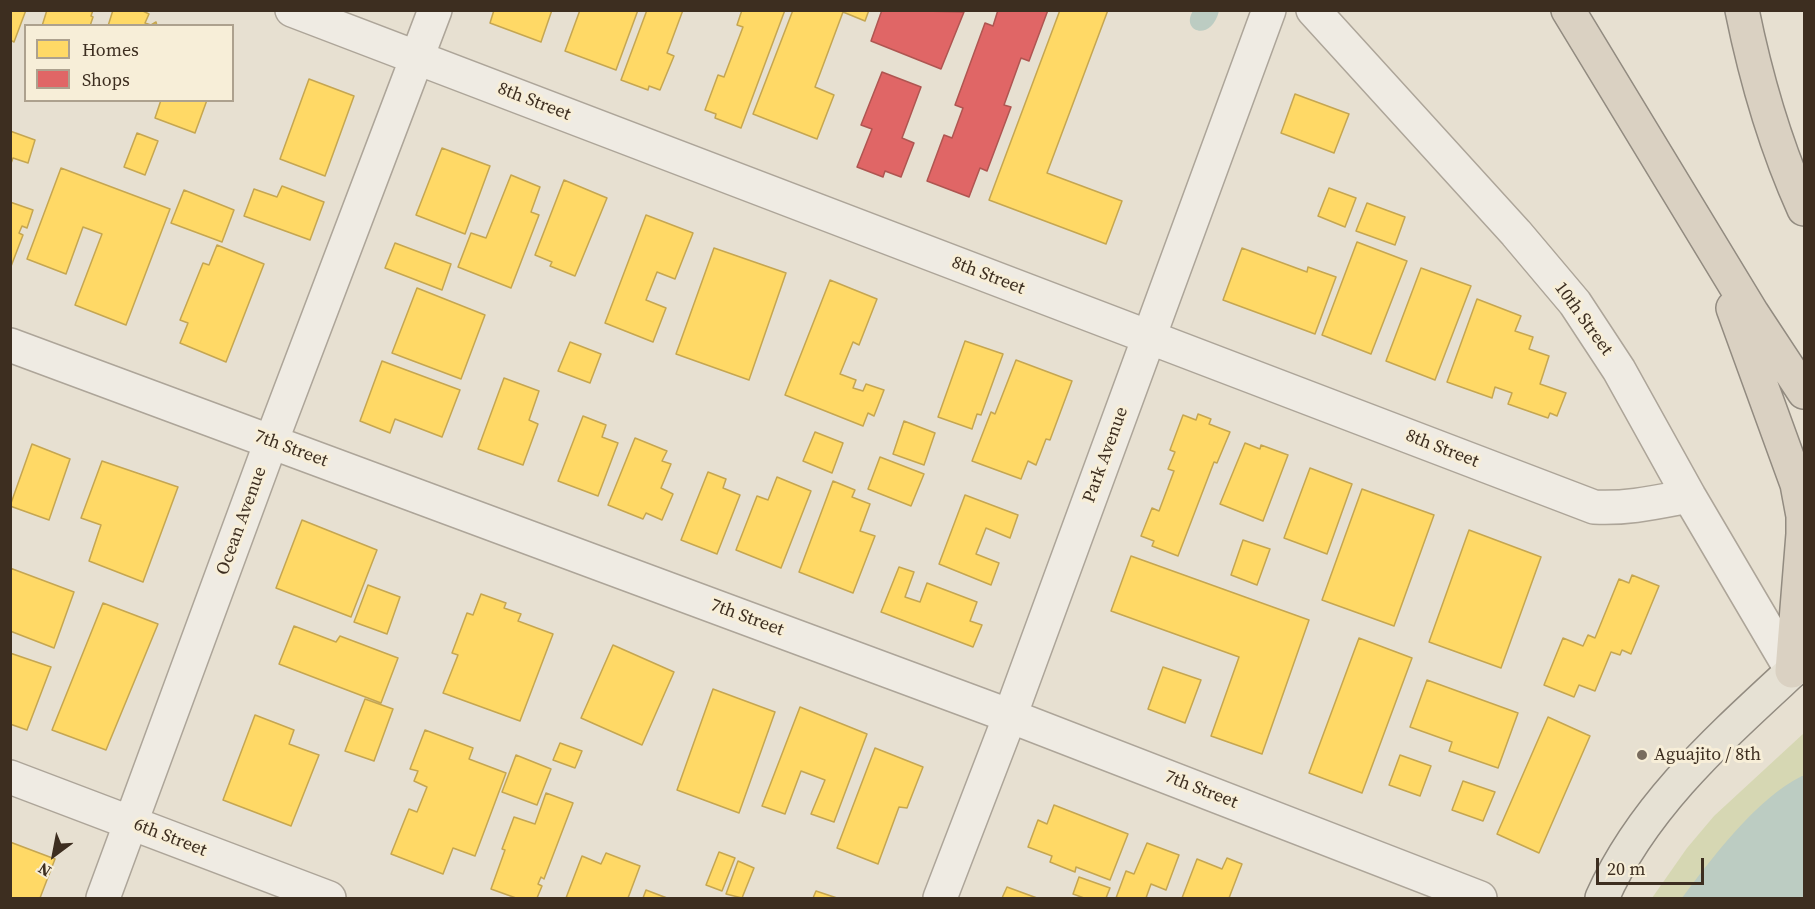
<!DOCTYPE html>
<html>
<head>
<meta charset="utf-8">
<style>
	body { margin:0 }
	#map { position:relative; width:1815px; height:909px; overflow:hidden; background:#e7e0d1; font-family:"Source Serif 4",serif }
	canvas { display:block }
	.frame { position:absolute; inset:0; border:12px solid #3d2e20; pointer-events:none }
	.legend { position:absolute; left:24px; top:24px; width:210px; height:78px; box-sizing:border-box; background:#f7eed8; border:2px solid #ada18e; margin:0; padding:8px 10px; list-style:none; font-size:18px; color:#3d2e20 }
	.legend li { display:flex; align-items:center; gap:12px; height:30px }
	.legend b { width:30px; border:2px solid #ada18e }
	.north { position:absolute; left:24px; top:825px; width:60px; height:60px; -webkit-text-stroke:4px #f7eed8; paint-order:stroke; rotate:212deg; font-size:16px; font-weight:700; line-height:24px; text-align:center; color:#3d2e20 }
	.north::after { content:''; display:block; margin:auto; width:21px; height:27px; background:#3d2e20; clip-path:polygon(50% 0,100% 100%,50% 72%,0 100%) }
	.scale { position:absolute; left:1596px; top:858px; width:108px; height:27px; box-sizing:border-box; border:3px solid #3d2e20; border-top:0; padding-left:8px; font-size:18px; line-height:21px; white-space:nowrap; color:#3d2e20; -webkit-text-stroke:4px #f7eed8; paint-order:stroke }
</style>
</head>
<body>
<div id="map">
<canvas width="1815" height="909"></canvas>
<div class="frame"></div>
<ul class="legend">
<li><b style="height:16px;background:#ffd966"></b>Homes</li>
<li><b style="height:16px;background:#e06666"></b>Shops</li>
</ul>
<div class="north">N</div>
<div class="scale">20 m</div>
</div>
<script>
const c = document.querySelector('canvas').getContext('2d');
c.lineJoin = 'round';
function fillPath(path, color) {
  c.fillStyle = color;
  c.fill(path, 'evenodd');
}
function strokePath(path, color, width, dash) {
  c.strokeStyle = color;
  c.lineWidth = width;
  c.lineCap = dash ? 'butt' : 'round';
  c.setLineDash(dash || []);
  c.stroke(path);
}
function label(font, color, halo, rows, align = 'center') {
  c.font = font + ' "Source Serif 4",serif';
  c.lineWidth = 6;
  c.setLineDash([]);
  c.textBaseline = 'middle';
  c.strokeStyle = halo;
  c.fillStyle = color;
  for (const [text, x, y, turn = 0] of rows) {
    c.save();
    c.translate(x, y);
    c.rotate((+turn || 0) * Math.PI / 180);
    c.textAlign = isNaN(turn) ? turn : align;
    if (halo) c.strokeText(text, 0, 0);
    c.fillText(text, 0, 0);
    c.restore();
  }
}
fillPath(new Path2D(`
	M1804 733V898H1652L1687 848 1714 816Z`), '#d6d7b3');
fillPath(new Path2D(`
	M1193 11V10L1219 11C1211 43 1180 31 1193 11Z
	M1802 776H1804V898H1682C1711 859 1758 797 1802 776Z`), '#bcccc2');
const homes = new Path2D(`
	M10 10H26L14 42 10 40Z
	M47 10H93L91 16 93 17 90 26H42Z
	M113 10H141L149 14 145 23 151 25 156 22 157 26H108Z
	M494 10H552L541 42 490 23Z
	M580 10H638L616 70 565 51Z
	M647 10H683L667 53 674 56 660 90 649 86 648 90 621 80Z
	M742 10H785L741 128 715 118 716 114 705 110 718 75 724 77 743 27 737 25Z
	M793 10H869L865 21 843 12 815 87 834 95 817 139 753 114Z
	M1060 10H1108L1047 173 1122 201 1106 244 989 200Z
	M309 79 354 96 325 176 280 159Z
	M1295 94 1349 114 1334 153 1281 133Z
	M161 100H207L195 133 155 118Z
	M10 131 35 140 28 163 13 158 10 166Z
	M137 133 158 141 145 175 124 167Z
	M442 148 490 166 465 234 416 215Z
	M61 168 170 209 126 325 75 305 102 234 83 227 66 274 27 259Z
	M511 175 540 187 531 212 539 215 511 288 458 267 471 233 486 238Z
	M564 180 607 198 575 276 550 266 552 262 535 255Z
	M282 186 324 202 310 240 244 216 254 189 277 197Z
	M1329 188 1356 198 1345 227 1318 216Z
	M184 190 234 210 222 242 171 223Z
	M10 202 33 210 27 228 22 226 19 233 23 235 10 269Z
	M1367 203 1405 217 1395 245 1356 231Z
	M646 215 693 233 675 279 657 272 646 300 666 308 653 342 605 323Z
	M1357 242 1407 261 1371 354 1322 335Z
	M395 243 451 264 442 290 385 268Z
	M217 245 264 264 226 362 180 343 188 323 180 320 203 263 209 265Z
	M714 248 786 273 749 380 676 354Z
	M1242 248 1307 272 1308 267 1336 277 1315 334 1223 300Z
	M1421 268 1471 286 1435 380 1386 361Z
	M830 280 877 299 859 345 853 342 840 374 856 380 853 388 863 391 866 384 884 390 874 416 868 413 863 426 785 395Z
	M417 288 485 315 461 379 392 353Z
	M1477 299 1521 316 1515 331 1533 337 1529 349 1549 356 1540 384 1566 393 1557 416 1550 413 1548 418 1508 404 1512 393 1495 387 1492 398 1447 382Z
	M965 341 1003 354 981 415 977 414 972 429 938 417Z
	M570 342 601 354 590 383 558 371Z
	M1016 360 1072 381 1050 440 1046 439 1036 465 1028 461 1021 479 972 461 991 412 995 414Z
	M382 361 460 390 442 437 395 419 390 433 360 421Z
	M504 378 539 391 529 420 538 424 523 465 478 449Z
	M1198 414 1211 419 1209 424 1230 432 1217 463 1214 462 1178 556 1152 546 1154 541 1141 536 1152 508 1159 511 1174 471 1168 469 1175 452 1170 450 1183 415 1196 420Z
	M583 416 606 425 602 437 618 443 598 496 558 481Z
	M904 421 935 433 924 465 893 454Z
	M815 432 843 443 832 473 803 461Z
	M635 438 667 451 662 461 671 464 661 488 673 494 662 520 646 513 643 519 608 505Z
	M1245 443 1260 449 1261 445 1288 455 1263 521 1220 504Z
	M32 444 70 459 49 520 10 506Z
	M880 457 924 474 911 506 868 489Z
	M102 461 178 487 143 582 89 561 101 525 81 518Z
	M1310 468 1352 484 1327 554 1284 538Z
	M708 472 726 479 723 488 740 495 717 554 681 540Z
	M777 477 811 491 781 568 736 550 757 496 768 500Z
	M833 481 855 490 852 497 870 504 860 531 875 536 853 593 799 572Z
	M1362 489 1434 515 1394 626 1322 600Z
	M965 495 1018 515 1010 538 986 528 976 554 999 563 991 585 939 564Z
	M302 520 377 550 351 617 276 588Z
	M1469 530 1541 557 1501 668 1429 642Z
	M1243 540 1270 549 1257 585 1231 575Z
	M1131 556 1309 620 1262 754 1211 736 1239 657 1111 611Z
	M899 567 914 572 905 597 920 602 927 583 977 602 970 621 982 625 973 647 881 612Z
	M10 568 74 592 54 648 10 631Z
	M1632 575 1659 586 1631 654 1622 650 1620 655 1611 652 1595 691 1579 685 1574 697 1544 685 1563 638 1583 646 1588 635 1595 638 1619 579 1629 583Z
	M368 585 400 597 387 634 354 622Z
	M481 594 506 603 504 608 521 614 518 621 553 634 520 721 443 693 458 655 452 653 467 613 473 615Z
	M103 603 158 624 106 750 52 730Z
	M294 626 336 642 340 636 398 658 381 703 279 664Z
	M1359 638 1412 658 1362 793 1309 773Z
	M613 645 674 672 642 745 581 718Z
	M10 653 51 667 27 730 10 724Z
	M1163 667 1201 680 1185 723 1148 709Z
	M1427 680 1518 713 1498 768 1449 751 1452 742 1410 727Z
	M713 689 775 712 739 813 677 790Z
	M365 699 393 709 374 761 345 751Z
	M800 707 867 734 834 822 811 814 825 780 801 771 785 814 762 806Z
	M255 715 294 730 289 744 319 755 291 826 223 800Z
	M1548 717 1590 736 1539 853 1497 834Z
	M425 730 473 748 469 759 506 773 475 856 453 848 443 874 391 854 409 809 417 812 427 787 414 781 418 771 410 769Z
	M560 743 582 751 575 768 553 760Z
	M875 748 923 767 907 808 899 807 878 864 837 848Z
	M516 755 551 769 537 805 502 792Z
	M1400 755 1431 766 1420 796 1389 785Z
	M1463 781 1495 792 1483 821 1452 810Z
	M546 793 573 803 544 879 541 877 538 884 542 886 537 898H516L491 889 505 850 502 849 514 817 535 824Z
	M1054 805 1128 834 1110 880 1076 867 1075 872 1050 862 1052 856 1028 847 1038 820 1047 824Z
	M10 842 55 859 40 898H10Z
	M1147 843 1179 855 1166 890 1151 884 1146 898H1116L1126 871 1134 874Z
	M719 852 735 858 722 891 706 885Z
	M606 853 640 866 628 898H566L582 856 601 864Z
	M1227 858 1242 864 1229 898H1182L1197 859 1222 869Z
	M738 861 754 868 742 898 726 894Z
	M1079 877 1110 888 1106 898H1084L1073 894Z
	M1007 887 1037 898H1002Z
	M646 890 667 898H643Z
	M816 891 837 898H813Z`);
fillPath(homes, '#ffd966');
strokePath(homes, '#c5a651', 1.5);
const shops = new Path2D(`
	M882 10 964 12 941 69 871 41Z
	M998 10H1048L1029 61 1021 58 1004 105 1011 107 987 171 980 168 969 197 927 181 944 135 952 138 963 108 955 105 985 23 993 26Z
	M882 72 921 87 902 138 914 143 901 177 885 171 883 177 857 167 872 129 861 125Z`);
fillPath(shops, '#e06666');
strokePath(shops, '#af5551', 1.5);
const minor = new Path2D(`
	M292 10 1594 507C1627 509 1657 502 1689 496
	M1313 10 1516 233 1575 303 1619 370 1689 496 1792 671
	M10 345 1010 716 1480 898
	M10 777 329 898
	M103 898 271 442 435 10
	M940 898 1010 716 1269 10`);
const major = new Path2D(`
	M1602 898C1645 801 1728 731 1804 660`);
const highway = new Path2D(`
	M1568 10 1752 313 1804 392
	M1742 10C1756 79 1775 145 1804 209
	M1733 308 1797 484 1803 516V534L1792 671`);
strokePath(minor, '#ada599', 36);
strokePath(major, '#928b80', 36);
strokePath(highway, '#928b80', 36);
strokePath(minor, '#efebe3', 33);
strokePath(major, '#e6e1d4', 33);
strokePath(highway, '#dad1c2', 33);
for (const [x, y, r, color] of [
	[1642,755,6,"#786c5e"]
]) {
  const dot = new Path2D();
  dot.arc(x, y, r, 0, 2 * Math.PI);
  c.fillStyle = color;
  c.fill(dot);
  strokePath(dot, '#f7eed8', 2);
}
label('18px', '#3d2e20', '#f7eed8', [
	["8th Street",534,102,21],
	["8th Street",988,276,21],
	["10th Street",1583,319,54],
	["7th Street",291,449,20],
	["8th Street",1442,449,21],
	["Park Avenue",1106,455,-70],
	["Ocean Avenue",242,521,-70],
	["7th Street",747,618,20],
	["7th Street",1201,790,21],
	["6th Street",170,838,21]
]);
label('18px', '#3d2e20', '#f7eed8', [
	["Aguajito / 8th",1654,755]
], 'left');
</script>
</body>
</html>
